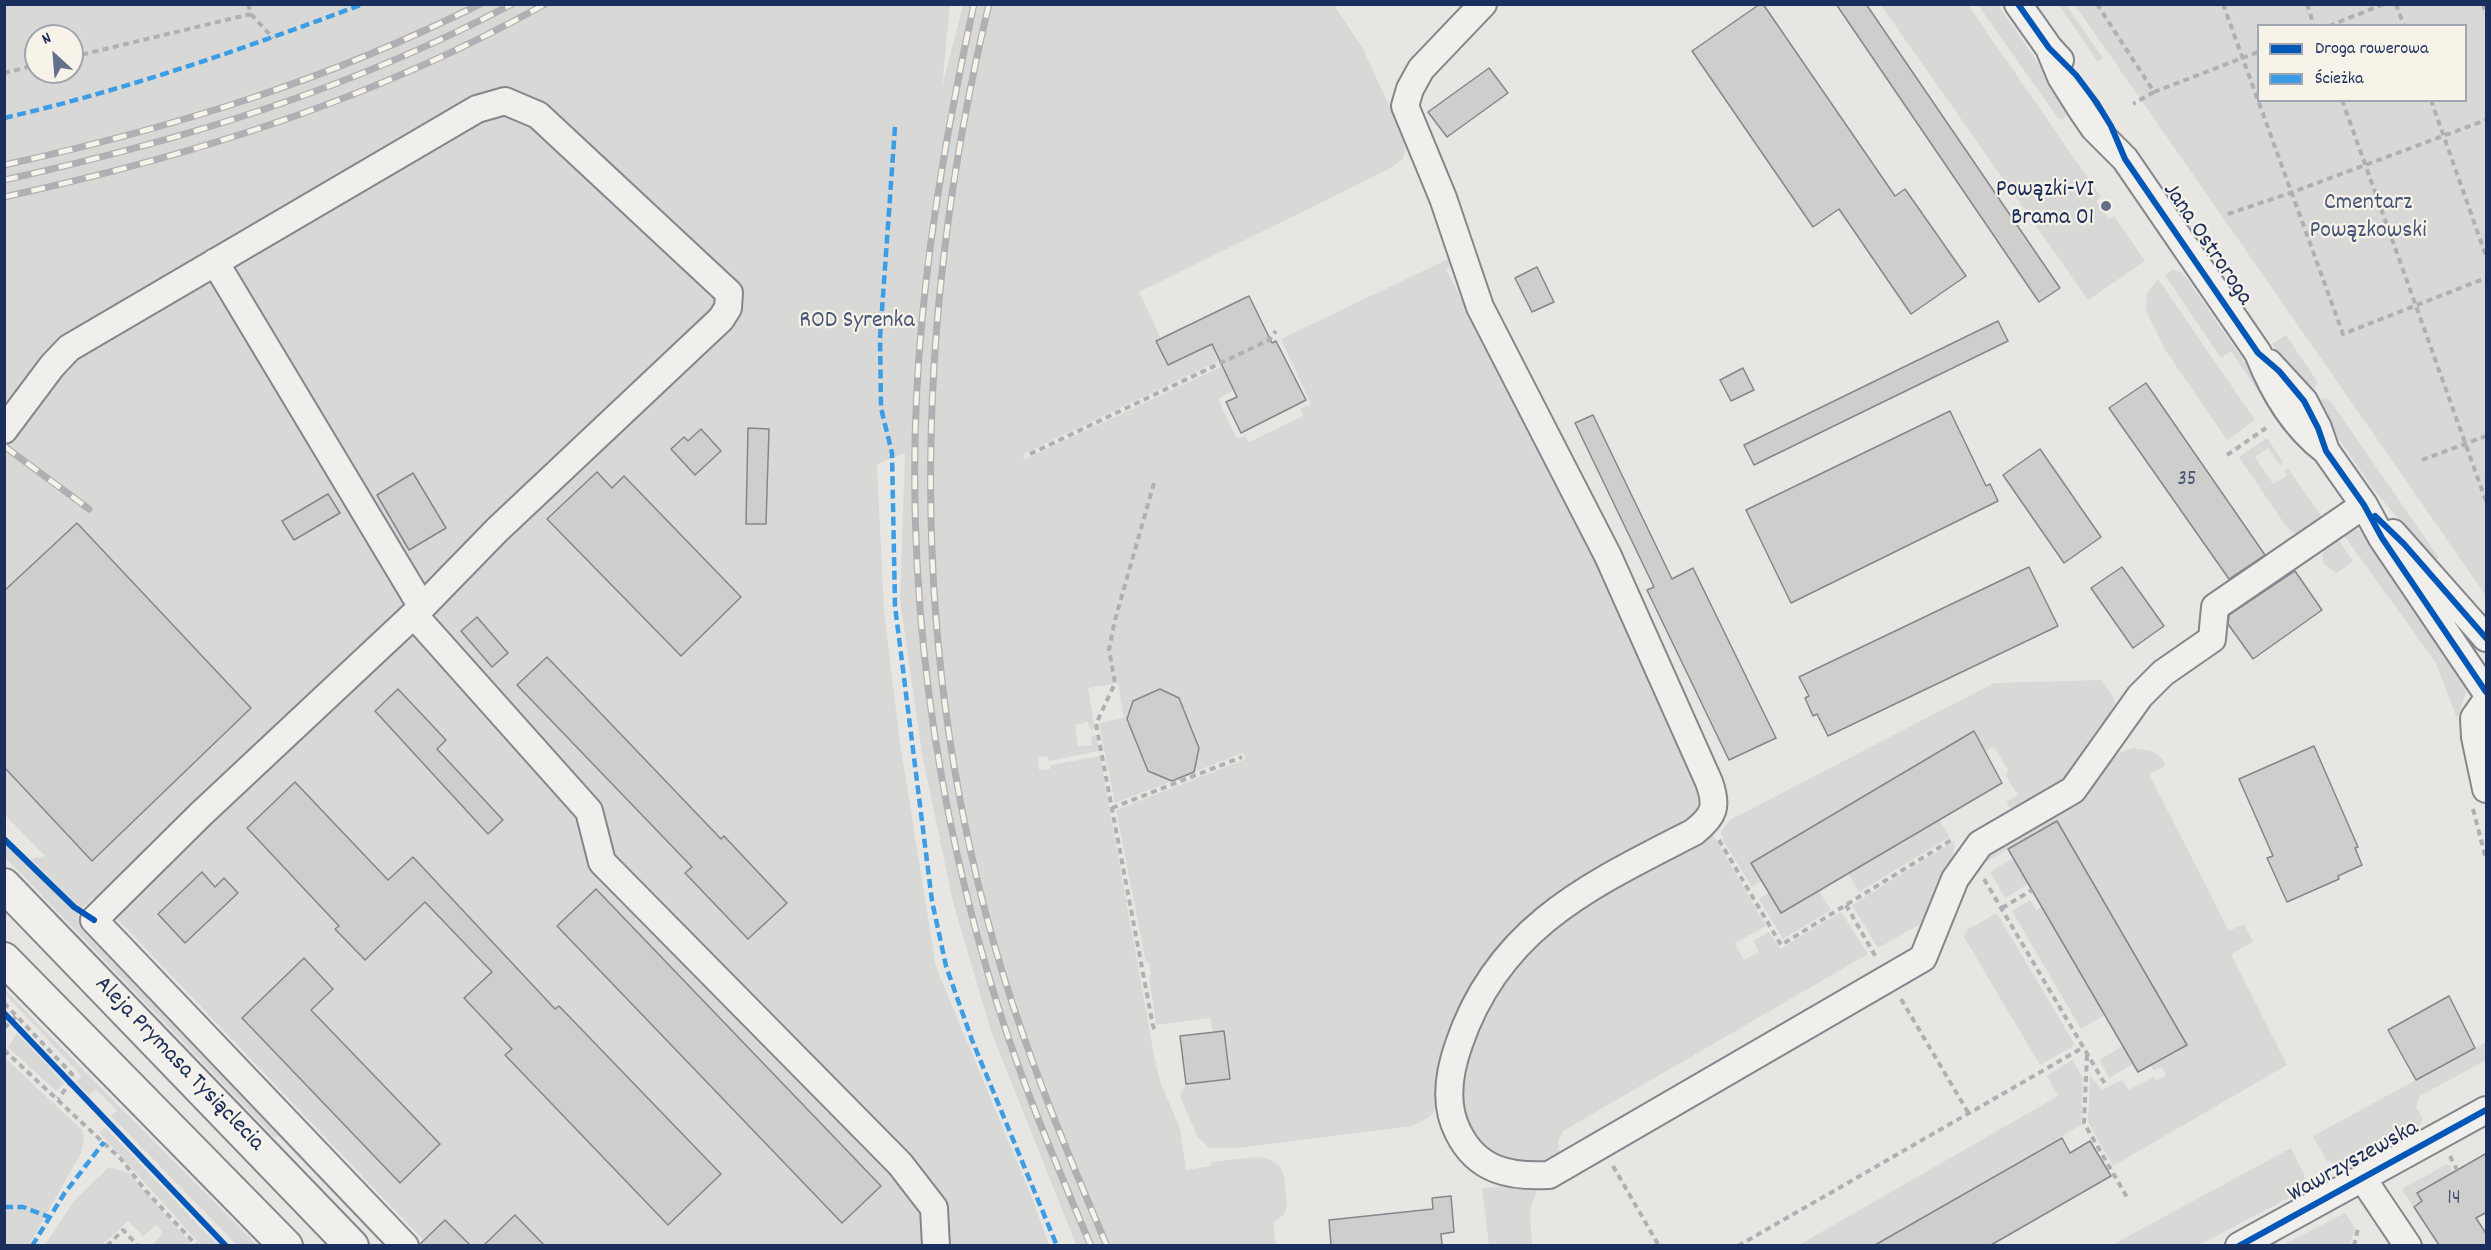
<!DOCTYPE html>
<html>
<head>
<meta charset="utf-8">
<style>
	body { margin:0 }
	#map { position:relative; width:2491px; height:1250px; overflow:hidden; background:#e8e6e2; font-family:Dekko,sans-serif }
	canvas { display:block }
	.frame { position:absolute; inset:0; border:6px solid #1b2f5e; pointer-events:none }
	.legend { position:absolute; left:2257px; top:24px; width:210px; height:78px; box-sizing:border-box; background:#f7f3e8; border:2px solid #9fa5b1; margin:0; padding:8px 10px; list-style:none; font-size:18px; color:#1b2f5e }
	.legend li { display:flex; align-items:center; gap:12px; height:30px }
	.legend b { width:30px; border:2px solid #9fa5b1 }
	.north { position:absolute; left:24px; top:24px; width:60px; height:60px; box-sizing:border-box; background:#f7f3e8; border:2px solid #9fa5b1; border-radius:50%; rotate:334deg; font-size:16px; font-weight:700; line-height:24px; text-align:center; color:#1b2f5e }
	.north::after { content:''; display:block; margin:auto; width:21px; height:27px; background:#636f8c; clip-path:polygon(50% 0,100% 100%,50% 72%,0 100%) }
</style>
</head>
<body>
<div id="map">
<canvas width="2491" height="1250"></canvas>
<div class="frame"></div>
<ul class="legend">
<li><b style="height:8px;background:#0057b8"></b>Droga rowerowa</li>
<li><b style="height:8px;background:#3b9de6"></b>Ścieżka</li>
</ul>
<div class="north">N</div>
</div>
<script>
const c = document.querySelector('canvas').getContext('2d');
c.lineJoin = 'round';
function fillPath(path, color) {
  c.fillStyle = color;
  c.fill(path, 'evenodd');
}
function strokePath(path, color, width, dash) {
  c.strokeStyle = color;
  c.lineWidth = width;
  c.lineCap = dash ? 'butt' : 'round';
  c.setLineDash(dash || []);
  c.stroke(path);
}
function label(font, color, halo, rows, align = 'center') {
  c.font = font + ' Dekko,sans-serif';
  c.lineWidth = 4.5;
  c.setLineDash([]);
  c.textBaseline = 'middle';
  c.strokeStyle = halo;
  c.fillStyle = color;
  for (const [text, x, y, turn = 0] of rows) {
    c.save();
    c.translate(x, y);
    c.rotate((+turn || 0) * Math.PI / 180);
    c.textAlign = isNaN(turn) ? turn : align;
    if (halo) c.strokeText(text, 0, 0);
    c.fillText(text, 0, 0);
    c.restore();
  }
}
fillPath(new Path2D(`
	M4 5H950L942 87 963 5H1334L1362 47 1402 133 1405 148 1403 159 1387 170 1139 292 1161 339 1156 341 1250 326 1256 338 1218 357 1219 361 1025 453 1023 460 1223 366 1234 390 1218 399 1237 439 1245 436 1249 442 1303 416 1300 409 1311 404 1281 339 1448 259 1450 266 1446 269 1599 566 1699 795 1696 813 1643 846 1466 999 1446 1043 1441 1097 1433 1114 1426 1119 1412 1126 1237 1148H1210L1198 1138 1180 1096 1186 1084 1230 1079 1224 1031 1213 1033 1210 1018 1156 1025 1149 976 1151 974 1149 963H1146L1116 810 1246 759 1243 753 1194 772 1199 748 1179 698 1160 689 1133 701 1127 719 1148 771 1172 781 1115 803 1099 723 1124 718 1118 683 1088 688 1095 729 1090 730 1088 722 1075 725 1078 746 1092 745 1091 736 1096 735 1099 751 1049 761 1048 756 1038 757 1039 770 1050 769 1051 765 1100 756 1155 1060 1160 1081 1180 1129 1186 1170 1211 1166 1212 1162 1256 1157 1266 1158 1280 1166 1284 1177 1287 1206 1284 1215 1273 1222 1276 1245H1076L991 1031 953 902 922 754 900 600 905 453 877 464 884 611 900 743 936 967 1032 1198 1049 1245H428L106 907 94 897 81 909 31 859 45 856 5 815ZM36 36H72V72H36Z
	M1881 5H1968L2101 197 2096 201 2109 219 2114 216 2145 261 2088 300Z
	M1978 5H1998L2072 112 2062 119 2058 118Z
	M2059 5H2066L2103 58 2098 62Z
	M2075 5H2486V596L2400 472ZM2258 26H2466V100H2258Z
	M2172 270 2182 272 2279 411 2274 415 2231 351 2221 358 2165 275Z
	M2158 279 2255 420 2227 440 2166 351 2148 315 2146 308 2147 293Z
	M2286 335 2317 381 2316 386 2307 393 2272 344Z
	M2324 398 2329 399 2439 558 2434 561 2375 491 2314 404Z
	M2267 438 2283 462 2280 465 2268 448 2255 457 2273 484 2287 476 2284 471 2288 468 2324 520 2301 534 2292 532 2285 525 2239 457Z
	M2356 528 2360 530 2464 682 2466 692 2458 717 2456 716 2436 663 2343 534Z
	M2337 538 2353 561 2337 573 2324 564 2322 555 2326 545Z
	M2102 680 2114 698 2116 712 2068 779 2017 809 2009 807 2006 802 2018 795 2006 776 2008 770 1994 747 1986 751 1973 731 1751 863 1762 881 1752 887 1724 842 1721 832 1730 820 1994 683Z
	M2133 748 2152 751 2163 760 2165 766 2149 774 2229 931 2244 924 2253 942 2231 954 2287 1065 2113 1166 2088 1122 2090 1075 2102 1090 2122 1080 2128 1090 2154 1077 2156 1081 2166 1075 2162 1067 2154 1071 2150 1065 2057 821 1984 863 1982 861 1986 852 2116 754Z
	M1939 820 1950 837 1859 892 1848 873Z
	M1712 833 1766 926 1735 943 1744 960 1759 952 1753 941 1769 932 1780 949 1841 912 1868 954 1563 1131 1558 1141 1561 1159 1529 1170 1485 1151 1461 1120 1459 1066 1490 999 1516 965 1539 940 1578 906Z
	M1955 841 1953 860 1924 922 1878 948 1852 905Z
	M4 842 77 913 101 941 376 1228 371 1233 278 1136 275 1138 5 857Z
	M2013 858 2028 884 2005 898 1990 872Z
	M1819 891 1831 910 1783 939 1759 899 1769 893 1781 913Z
	M2030 900 2036 910 2042 907 2105 1015 2081 1029 2012 911Z
	M1995 914 1998 915 2075 1045 2040 1065 1964 937 1967 930Z
	M4 989 121 1108 257 1245H237L111 1116 117 1111 96 1089 89 1095 76 1082 82 1076 5 994Z
	M17 1033 64 1083 56 1091 8 1047Z
	M2486 1042V1060L2420 1096 2416 1107 2423 1118 2421 1124 2344 1167 2326 1160 2313 1136Z
	M2123 1046 2133 1064 2109 1078 2099 1060Z
	M4 1057 82 1130 84 1138 81 1153 29 1245H5Z
	M2072 1060 2083 1078 2081 1125 1875 1245 1797 1246 2058 1096 2047 1076Z
	M105 1127 204 1231 219 1245H201L100 1133Z
	M2291 1148 2304 1174 2305 1180 2300 1190 2292 1196 2199 1245H2112Z
	M2447 1164 2450 1166 2457 1177 2420 1198 2422 1201 2413 1207 2402 1189Z
	M109 1167 129 1173 192 1245H152L163 1233 156 1225 143 1236 128 1221 102 1245H45L74 1201Z
	M1540 1184 1532 1203 1530 1214 1532 1245H1489L1482 1188Z
	M2345 1213 2355 1228 2350 1245 2295 1246 2286 1243Z`), '#d8d8d6');
const building = new Path2D(`
	M1760 4H1763L1895 196 1905 189 1966 276 1911 314 1839 209 1813 227 1692 51Z
	M1836 4H1866L2060 288 2039 302Z
	M1489 68 1508 93 1447 137 1428 112Z
	M1537 267 1554 302 1532 312 1515 278Z
	M1249 296 1272 343 1276 341 1306 400 1241 433 1226 402 1237 397 1212 344 1168 365 1156 341Z
	M1998 321 2008 341 1754 465 1744 445Z
	M1743 368 1754 390 1731 401 1720 380Z
	M2146 383 2265 555 2229 579 2109 408Z
	M1950 411 1986 486 1990 484 1998 501 1791 603 1746 510Z
	M1593 415 1672 579 1693 568 1776 738 1729 760 1647 590 1654 587 1575 423Z
	M748 428 769 429 766 524H746Z
	M701 429 721 451 695 475 671 449 684 437 688 441Z
	M2040 449 2101 537 2064 563 2003 475Z
	M597 472 612 488 624 476 741 597 681 656 547 519Z
	M413 473 446 528 409 550 377 495Z
	M328 494 340 513 294 540 282 521Z
	M77 523 251 708 92 861 4 767V591Z
	M2029 567 2058 626 1828 736 1817 714 1813 716 1805 698 1809 696 1799 677Z
	M2122 567 2164 626 2133 648 2091 588Z
	M2295 571 2322 610 2253 659 2228 624 2229 615Z
	M477 617 508 653 492 667 461 631Z
	M547 657 721 839 724 836 787 903 748 939 685 873 692 867 517 685Z
	M398 689 446 740 437 749 503 820 488 834 375 711Z
	M1160 689 1179 698 1199 748 1194 772 1172 781 1148 771 1127 719 1133 701Z
	M1974 731 2002 783 1781 913 1751 863Z
	M2314 746 2358 847 2355 848 2362 865 2338 876 2339 879 2287 902 2267 858 2273 856 2239 779Z
	M295 782 388 880 413 857 555 1009 559 1006 721 1174 668 1225 505 1055 512 1049 464 998 492 972 425 902 365 960 335 929 339 926 247 828Z
	M2057 821 2187 1045 2138 1072 2008 849Z
	M202 872 215 887 224 878 238 893 185 943 158 914Z
	M596 889 881 1186 842 1223 557 926Z
	M304 958 333 989 311 1010 440 1144 400 1183 242 1018Z
	M2449 996 2475 1048 2416 1080 2388 1030Z
	M1224 1031 1230 1079 1186 1084 1180 1036Z
	M2062 1138 2070 1153 2090 1141 2111 1176 1991 1245H1875Z
	M2487 1153V1212L2476 1218 2487 1235V1245H2439L2414 1207 2422 1201 2417 1193Z
	M1451 1196 1454 1232 1441 1234 1442 1245H1331L1329 1220 1433 1209 1432 1198Z
	M515 1215 544 1245H484Z
	M445 1220 470 1245H420V1244Z`);
fillPath(building, '#cececd');
strokePath(building, '#83868d', 1.5);
const minor = new Path2D(`
	M1483 4 1421 69 1410 89 1405 106 1443 198 1480 307 1608 556 1709 782C1718 807 1714 816 1694 832 1591 885 1499 926 1459 1044 1449 1072 1444 1105 1458 1132 1477 1171 1510 1177 1549 1175L1923 958 1955 879 1980 844 2073 790 2140 696 2163 673 2212 639 2215 607 2364 505
	M2018 4 2049 48 2060 60
	M2049 48 2061 77 2083 112 2094 128 2125 159 2258 353C2273 391 2293 426 2326 451
	M215 262 422 607
	M2269 363 2304 401 2318 428 2326 451 2364 505 2382 538 2486 692
	M4 430 52 366 69 348 477 109 505 101 538 115 729 293 728 308 721 319 497 530 422 607 201 814 94 920 405 1246
	M2393 533 2486 638
	M414 615 589 811 602 862 900 1164 934 1208 936 1246
	M2486 701 2474 718 2475 737 2486 789
	M2363 1179 2408 1246
	M2239 1246 2486 1110`);
const major = new Path2D(`
	M4 885 352 1246
	M4 959 286 1246`);
strokePath(minor, '#83868d', 30);
strokePath(major, '#83868d', 36);
strokePath(new Path2D(`
	M248 4 251 14 273 38
	M2097 4 2154 92 2133 104
	M2223 4 2343 334 2486 278
	M2307 4 2314 26
	M2396 4 2404 26
	M2483 4 2486 14
	M2329 26 2384 4
	M72 57 251 14
	M4 73 36 65
	M2154 92 2258 52
	M2342 100 2486 501
	M2431 100 2486 256
	M2228 214 2290 193 2486 120
	M1030 454 1269 340 1276 331
	M2227 455 2266 428
	M2422 460 2486 436
	M1154 483 1115 620 1109 650 1115 683 1096 724 1153 1026 1156 1032
	M1112 808 1242 757
	M2473 809 2486 859
	M4 839 75 908
	M1719 840 1781 945 1953 839
	M1984 879 2105 1084
	M1846 905 1877 959
	M2002 908 2032 890
	M1901 999 1969 1114
	M4 1003 72 1074 71 1082 58 1099
	M4 1028 17 1016
	M4 1050 121 1159 146 1191 197 1246
	M2087 1055 2084 1123 2128 1199
	M2450 1156 2457 1170
	M1613 1166 1659 1246
	M107 1246 123 1230 138 1246
	M1738 1246 2084 1047
	M2354 1246 2358 1228`), '#afb0b3', 4, [6, 4.5]);
strokePath(minor, '#f0efeb', 26);
strokePath(major, '#f0efeb', 32);
const rail = new Path2D(`
	M974 4C951 109 932 213 922 320 901 540 926 765 989 977 1016 1069 1053 1157 1091 1246
	M989 4C912 325 906 654 1002 971 1031 1065 1068 1155 1107 1246
	M4 165C169 129 329 80 480 4
	M4 180C180 141 352 89 512 4
	M4 197C192 156 376 99 545 4
	M4 446 89 509`);
strokePath(rail, '#afb0b3', 7);
strokePath(rail, '#f7f3e8', 4.5, [14]);
strokePath(new Path2D(`
	M4 118C126 90 246 48 363 4
	M895 127 880 338 881 408 892 453 895 606 932 901 946 966 972 1040 1057 1246
	M4 1207H23L49 1217
	M32 1246 64 1194 104 1142`), '#3b9de6', 4.5, [9, 4.5]);
strokePath(new Path2D(`
	M2018 4 2049 48 2076 75 2097 103 2111 126 2125 159 2258 353 2279 371 2304 401 2318 428 2326 451 2364 505 2382 538 2486 692
	M2375 516 2404 544 2486 638
	M4 839 74 907 94 920
	M4 1013 226 1246
	M2239 1246 2486 1110`), '#0057b8', 6);
for (const [x, y, r, color] of [
	[2106,206,6,"#636f8c"]
]) {
  const dot = new Path2D();
  dot.arc(x, y, r, 0, 2 * Math.PI);
  c.fillStyle = color;
  c.fill(dot);
  strokePath(dot, '#f7f3e8', 2);
}
label('21px', '#48577a', null, [
	["35",2187,481],
	["14",2454,1200]
]);
label('24px', '#1b2f5e', '#f7f3e8', [
	["Powązki-VI",2094,192],
	["Brama 01",2094,220]
], 'right');
label('24px', '#47567a', '#f7f3e8', [
	["Cmentarz",2368,205],
	["Powązkowski",2368,233],
	["ROD Syrenka",857,323]
]);
label('24px', '#1b2f5e', '#f7f3e8', [
	["Jana Ostroroga",2206,245,56],
	["Aleja Prymasa Tysiąclecia",178,1065,46],
	["Wawrzyszewska",2354,1163,-29]
]);
</script>
</body>
</html>
